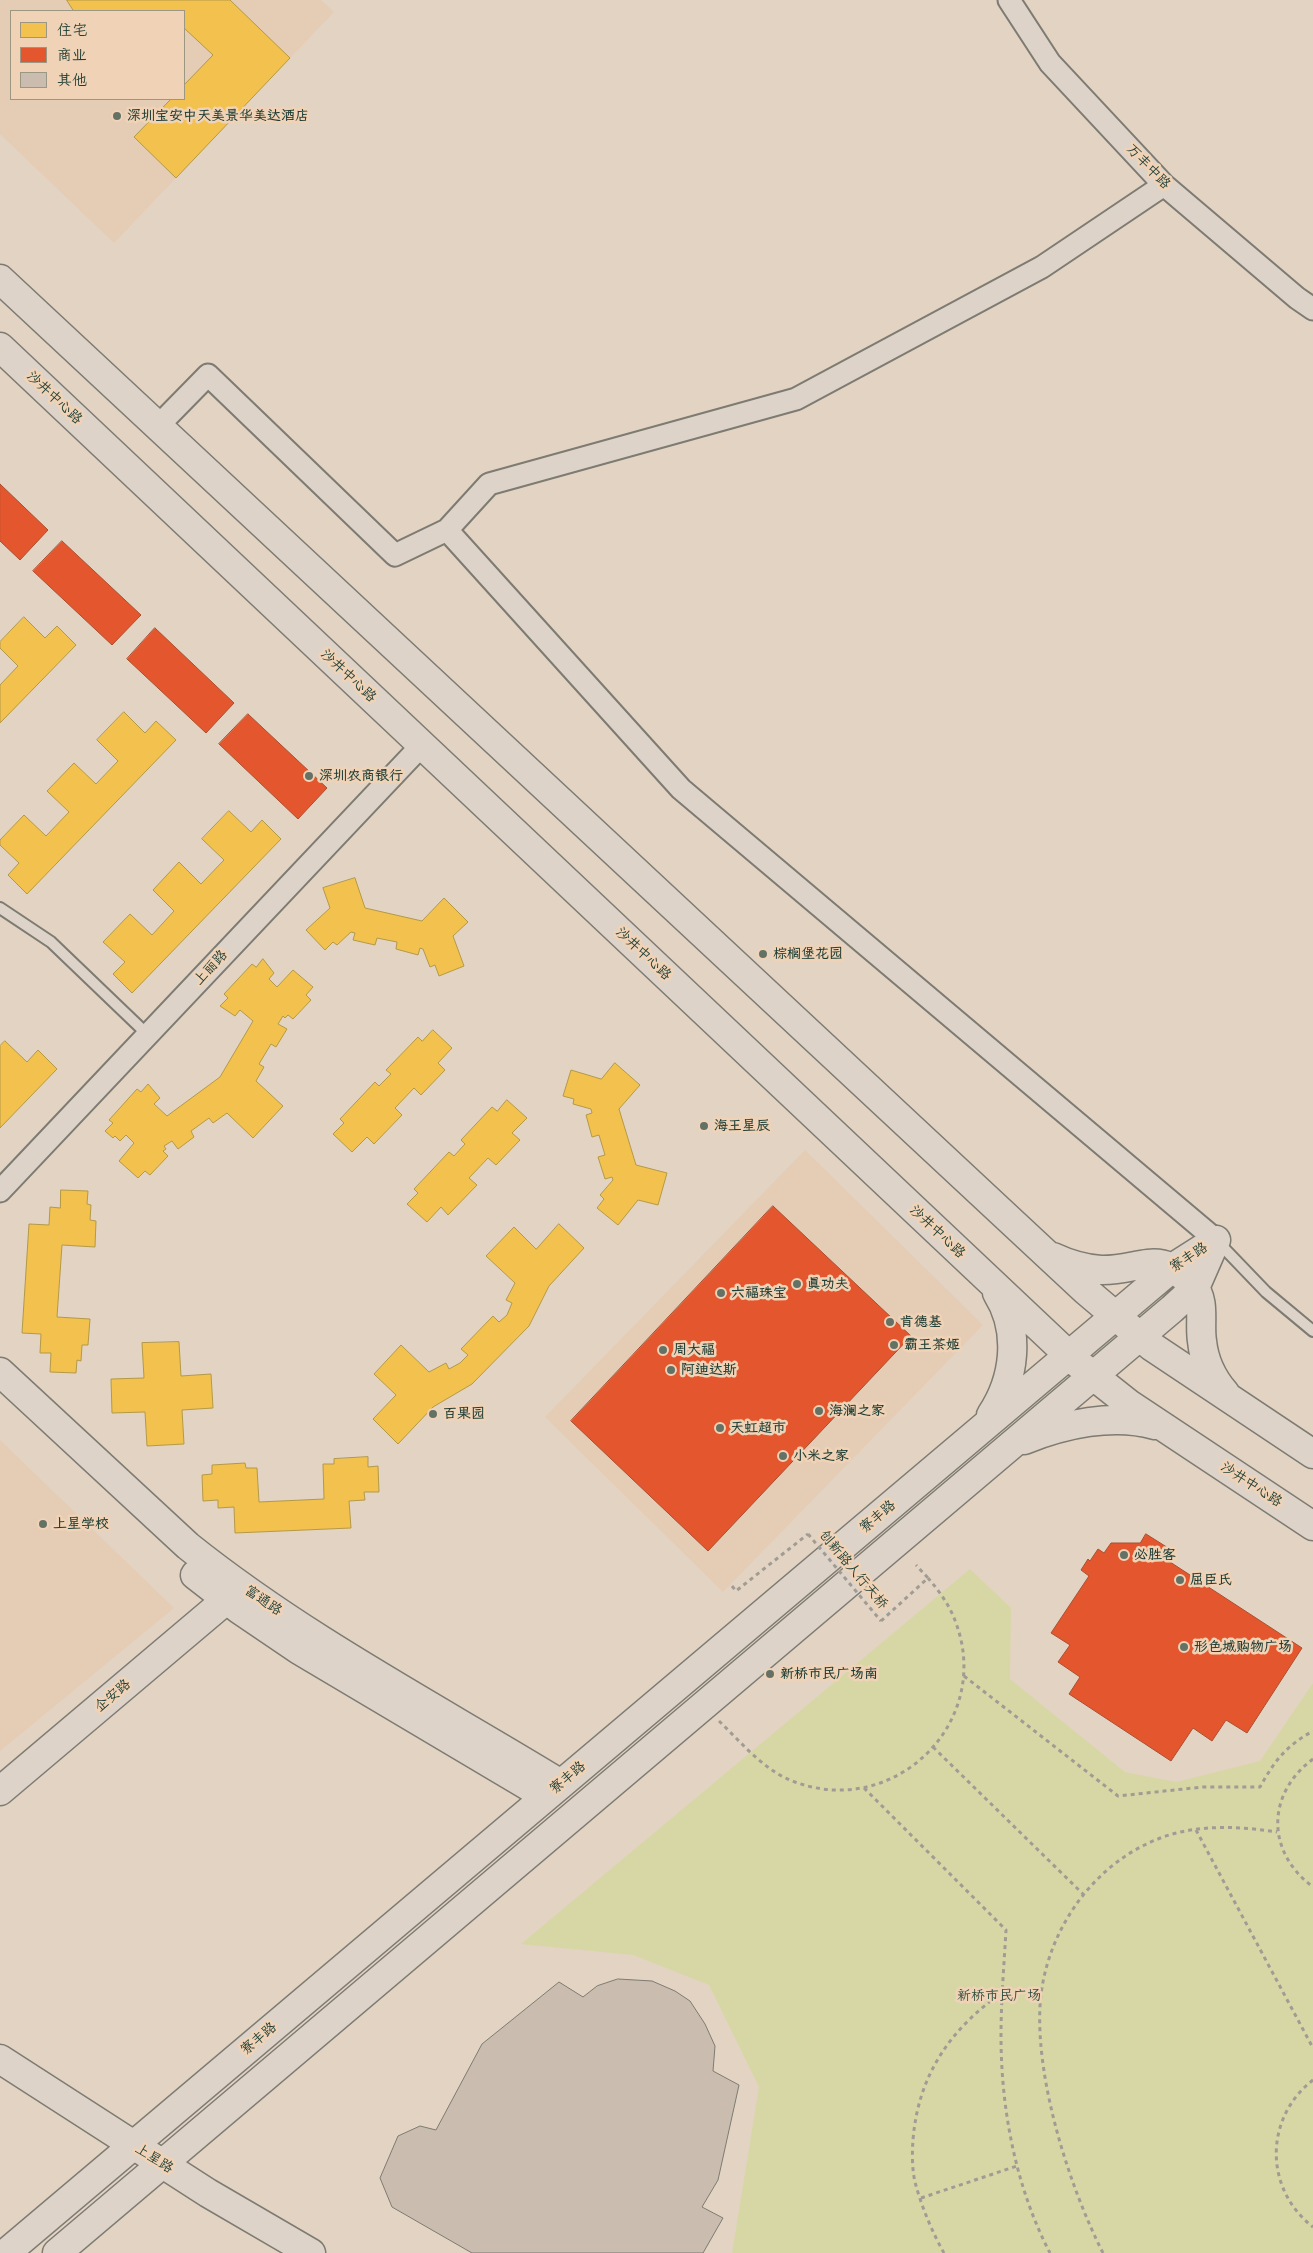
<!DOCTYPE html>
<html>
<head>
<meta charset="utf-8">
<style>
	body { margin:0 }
	#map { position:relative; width:1313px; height:2253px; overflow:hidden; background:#e3d3c3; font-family:"Balsamiq Sans","LXGW WenKai TC",sans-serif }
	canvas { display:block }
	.legend { position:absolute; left:10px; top:10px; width:175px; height:90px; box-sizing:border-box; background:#f0d3b6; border:1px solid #9c9782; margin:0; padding:6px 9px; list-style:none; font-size:15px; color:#1f3d34 }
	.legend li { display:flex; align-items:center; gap:10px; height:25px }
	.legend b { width:25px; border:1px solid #9c9782 }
</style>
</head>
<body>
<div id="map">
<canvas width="1313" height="2253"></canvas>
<ul class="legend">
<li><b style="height:14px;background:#f2c14e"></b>住宅</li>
<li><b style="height:14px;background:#e4572e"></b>商业</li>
<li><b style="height:14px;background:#cabcae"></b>其他</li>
</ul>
</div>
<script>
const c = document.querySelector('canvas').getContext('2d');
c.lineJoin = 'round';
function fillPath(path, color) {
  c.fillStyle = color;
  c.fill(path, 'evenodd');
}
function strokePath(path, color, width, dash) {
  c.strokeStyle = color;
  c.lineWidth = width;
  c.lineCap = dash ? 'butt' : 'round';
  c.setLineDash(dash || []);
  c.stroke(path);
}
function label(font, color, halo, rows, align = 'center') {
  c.font = font + ' "Balsamiq Sans","LXGW WenKai TC",sans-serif';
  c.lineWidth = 5;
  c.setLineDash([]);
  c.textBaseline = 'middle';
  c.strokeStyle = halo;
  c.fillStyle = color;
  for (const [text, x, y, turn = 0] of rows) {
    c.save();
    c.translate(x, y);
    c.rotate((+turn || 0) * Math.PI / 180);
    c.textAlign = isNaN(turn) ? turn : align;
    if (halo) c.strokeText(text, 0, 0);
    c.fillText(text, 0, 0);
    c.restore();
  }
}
fillPath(new Path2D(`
	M0 0H321L334 12 114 243 0 134ZM11 11H184V99H11Z
	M805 1150 983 1325 723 1592 545 1417Z
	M0 1440 174 1608 0 1751Z`), '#e5ccb5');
fillPath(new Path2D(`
	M970 1569 1011 1608 1010 1679 1125 1772 1176 1782 1260 1761 1313 1683V2253H732L759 2087 709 1985 633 1955 521 1944Z`), '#d7d7a6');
const homes = new Path2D(`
	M67 0H230L290 58 176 178 134 137 171 99H184V85L213 55 184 28V11H74Z
	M24 617 45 638 57 626 76 645 0 723V685L18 666 0 648V642Z
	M124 712 145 733 156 721 176 740 27 894 8 875 19 863 0 845V840L24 815 46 836 69 812 47 791 74 763 96 784 118 761 97 740Z
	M229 811 251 832 262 820 281 839 132 993 113 974 125 962 103 942 130 914 152 935 174 911 153 890 179 862 201 884 224 860 202 839Z
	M355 878 365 908 422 921 444 898 468 922 453 936 464 966 439 976 435 965 430 967 423 949 420 948 418 955 396 949 397 942 377 938 375 945 353 940 355 933 351 932 337 945 333 942 325 950 306 930 330 908 323 888Z
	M263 959 274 973 269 979 277 987 293 970 313 987 306 995 311 1000 293 1019 288 1015 285 1018 283 1016 278 1024 287 1029 276 1047 271 1044 259 1064 264 1067 256 1081 283 1106 253 1138 227 1113 213 1123 209 1118 191 1131 194 1137 178 1149 172 1141 164 1146 166 1149 163 1151 168 1156 150 1175 145 1171 138 1178 119 1161 134 1143 126 1135 120 1141 115 1136 113 1138 105 1131 113 1123 109 1120 137 1089 141 1092 148 1084 160 1098 154 1104 167 1116 220 1077 253 1021 240 1010 235 1016 220 1006 228 998 224 994 252 964 256 967Z
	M433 1030 452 1048 438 1063 445 1070 421 1095 414 1088 395 1108 402 1115 374 1144 367 1137 352 1152 333 1134 344 1123 340 1119 375 1082 379 1086 391 1074 386 1070 418 1037 422 1041Z
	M5 1041 27 1062 38 1050 57 1069 0 1128V1046Z
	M615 1063 640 1085 619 1109 636 1165 667 1173 658 1205 638 1200 618 1225 597 1208 604 1199 600 1195 613 1180 612 1177 605 1179 598 1157 605 1155 599 1135 592 1137 586 1115 592 1113 591 1109 573 1104 574 1099 563 1096 571 1070 601 1079Z
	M507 1100 527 1118 512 1133 520 1140 496 1165 488 1158 469 1178 477 1185 448 1215 441 1207 427 1222 407 1204 418 1193 414 1189 449 1152 454 1156 465 1144 461 1140 492 1107 497 1111Z
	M61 1190 88 1191 87 1204 91 1205 90 1220 96 1221 95 1247 62 1245 57 1317 90 1319 88 1345H82L81 1361 77 1360 76 1373 50 1372 51 1353H40L41 1334 22 1333 29 1224 49 1225 50 1207 60 1208Z
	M559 1224 584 1248 549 1286 529 1326 472 1384 433 1407 398 1444 373 1419 396 1395 374 1374 401 1345 429 1372 446 1363 449 1369 460 1363 468 1355 461 1349 493 1316 499 1322 507 1315 512 1303 506 1300 515 1283 486 1256 514 1227 536 1249Z
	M179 1342 181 1376 211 1374 213 1408 182 1410 184 1444 147 1446 145 1412 112 1413 111 1379 144 1378 142 1343Z
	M368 1457V1467L378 1466 379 1492H364L365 1500 349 1501 351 1528 235 1533 234 1507 218 1508V1500L203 1501 202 1475 212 1474V1465L245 1463 246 1468H257L259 1502 324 1499 323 1464H334V1459Z`);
fillPath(homes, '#f2c14e');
strokePath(homes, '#b39946', 1);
const shops = new Path2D(`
	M0 484 48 530 20 560 0 541Z
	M62 541 141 615 112 645 33 571Z
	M155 628 234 703 206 733 127 659Z
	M248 714 327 788 298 819 219 744Z
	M773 1206 911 1336 708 1551 571 1421Z
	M1146 1534 1173 1551 1167 1560 1302 1648 1247 1733 1226 1720 1212 1741 1193 1728 1171 1761 1069 1694 1080 1677 1058 1662 1070 1645 1051 1633 1089 1576 1081 1570 1088 1559 1090 1561 1098 1549 1104 1553 1111 1543H1140Z`);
fillPath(shops, '#e4572e');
strokePath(shops, '#a94f30', 1);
const building = new Path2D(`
	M618 1979 652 1981 675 1991 690 2001 705 2024 715 2046 713 2071 739 2085 718 2180 702 2207 723 2218 703 2253H472L392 2207 380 2178 398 2136 420 2126 436 2130 482 2044 559 1982 583 1997 597 1986Z`);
fillPath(building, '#cabcae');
strokePath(building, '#7d7b72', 1);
const lane = new Path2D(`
	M0 908 51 942 148 1035
	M1217 1241 1266 1292 1313 1331`);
const street = new Path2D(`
	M1009 0 1050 63 1164 185 1297 298 1313 309
	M158 426 208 375 395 555 447 530 489 484 796 399 1042 267 1164 185
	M447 530 681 789 1216 1240
	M0 1191 422 745`);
const secondary = new Path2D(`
	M0 279 1085 1290 1151 1346 1313 1454
	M0 347 1076 1362 1129 1404 1313 1526
	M1053 1257C1068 1264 1085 1269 1101 1270 1141 1271 1160 1247 1193 1286 1206 1301 1199 1323 1202 1341 1204 1361 1212 1378 1225 1393
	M0 1372 188 1546C303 1638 435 1707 561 1784
	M991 1415C1015 1379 1021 1331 997 1293
	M1024 1440C1064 1424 1113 1413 1155 1425
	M195 1575 240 1610 299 1650 545 1796
	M0 1791 226 1600
	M0 2059 208 2193 311 2253
	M6 2253 1172 1268 1216 1240
	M57 2253 1172 1309 1195 1288 1216 1240`);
strokePath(lane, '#7d7b72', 14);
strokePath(street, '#7d7b72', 25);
strokePath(secondary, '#7d7b72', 31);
strokePath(new Path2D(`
	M732 1586 736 1591 808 1534
	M881 1621 928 1578 916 1565
	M964 1676 1118 1796 1203 1787H1260C1275 1760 1286 1746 1313 1731
	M719 1721C742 1743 764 1771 795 1782 894 1819 993 1723 956 1623 950 1606 940 1592 928 1578
	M933 1747 1084 1895
	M1313 1759C1266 1794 1266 1852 1313 1887
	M864 1788 1006 1930C1004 1965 1001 2001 1001 2036 1001 2110 1016 2188 1050 2253
	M1196 1830 1313 2048
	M1313 2080C1264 2118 1264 2189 1313 2227
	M921 2198 1017 2166
	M944 2253C932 2232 921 2205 915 2182 912 2169 912 2153 913 2140 918 2075 951 2028 1003 1992
	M1103 2253C1069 2186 1036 2081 1040 2006 1044 1935 1091 1865 1158 1839 1195 1824 1239 1826 1277 1832`), '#a09c93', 3, [4, 4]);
strokePath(lane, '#ded3c8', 10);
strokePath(street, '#ded3c8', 21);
strokePath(secondary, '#ded3c8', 28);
strokePath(new Path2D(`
	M808 1534 881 1621`), '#a09c93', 3, [4, 4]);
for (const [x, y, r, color] of [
	[117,116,5,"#647266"],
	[309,776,5,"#647266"],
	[763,954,5,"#647266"],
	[704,1126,5,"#647266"],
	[797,1284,5,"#647266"],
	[721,1293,5,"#647266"],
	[890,1322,5,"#647266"],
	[894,1345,5,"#647266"],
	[663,1350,5,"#647266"],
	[671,1370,5,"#647266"],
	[819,1411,5,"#647266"],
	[433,1414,5,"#647266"],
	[720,1428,5,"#647266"],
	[783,1456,5,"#647266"],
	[43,1524,5,"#647266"],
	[1124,1555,5,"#647266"],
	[1180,1580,5,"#647266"],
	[1184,1647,5,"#647266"],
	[770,1674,5,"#647266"]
]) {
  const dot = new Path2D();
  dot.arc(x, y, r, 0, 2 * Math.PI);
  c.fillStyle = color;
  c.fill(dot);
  strokePath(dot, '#f0d3b6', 2);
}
label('bold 14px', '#1f3d34', '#f0d3b6', [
	["深圳宝安中天美景华美达酒店",127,116],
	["深圳农商银行",319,776],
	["棕榈堡花园",773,954],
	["海王星辰",714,1126],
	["真功夫",807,1284],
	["六福珠宝",731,1293],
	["肯德基",900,1322],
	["霸王茶姬",904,1345],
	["周大福",673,1350],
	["阿迪达斯",681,1370],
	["海澜之家",829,1411],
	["百果园",443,1414],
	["天虹超市",730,1428],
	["小米之家",793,1456],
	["上星学校",53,1524],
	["必胜客",1134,1555],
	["屈臣氏",1190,1580],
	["形色城购物广场",1194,1647],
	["新桥市民广场南",780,1674]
], 'left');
label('14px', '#1f3d34', '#f0d3b6', [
	["万丰中路",1148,167,46],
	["沙井中心路",54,398,43],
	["沙井中心路",348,676,43],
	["沙井中心路",643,954,43],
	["上丽路",211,968,-47],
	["沙井中心路",937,1232,43],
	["寮丰路",1189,1258,-33],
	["沙井中心路",1251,1485,33],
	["寮丰路",878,1517,-40],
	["创新路人行天桥",853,1570,50],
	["富通路",263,1601,34],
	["企安路",113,1696,-40],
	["寮丰路",568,1778,-40],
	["寮丰路",259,2039,-40],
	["上星路",154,2159,32]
]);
label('14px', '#304d3d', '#f0d3b6', [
	["新桥市民广场",999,1996]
]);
</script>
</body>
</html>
